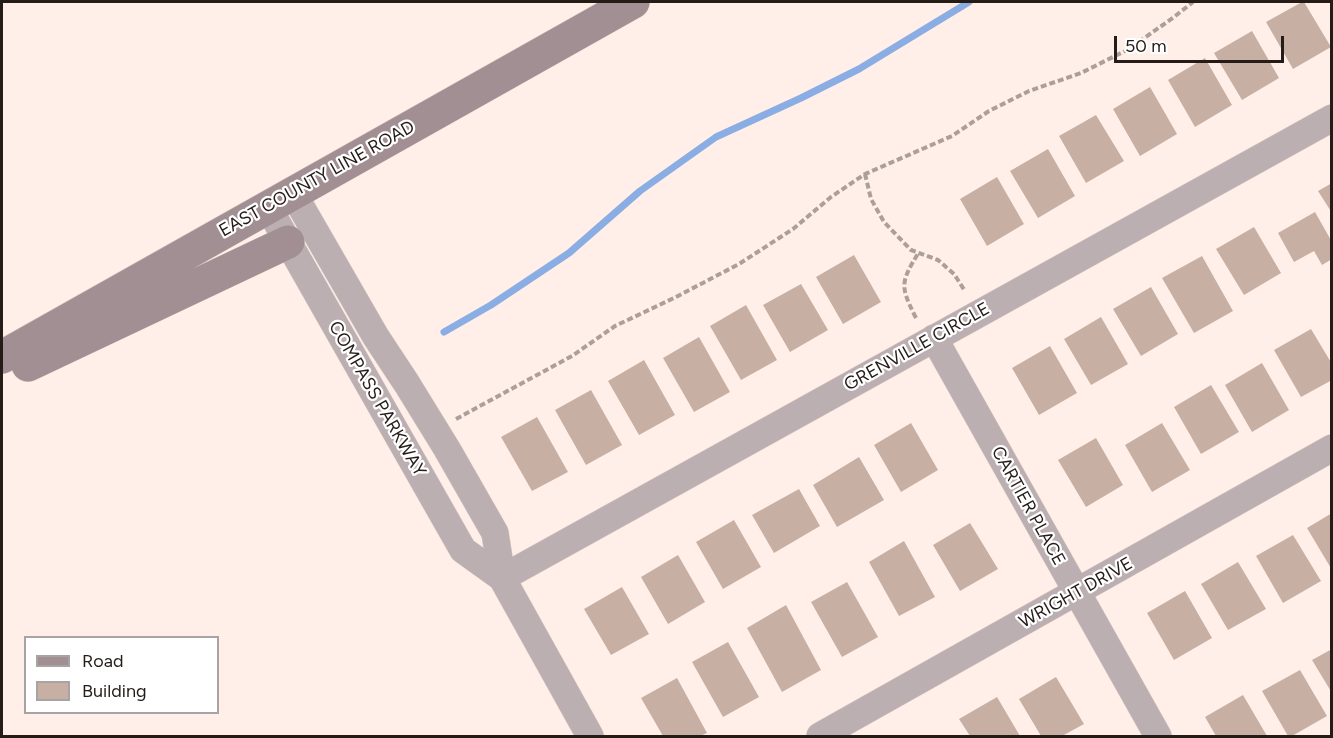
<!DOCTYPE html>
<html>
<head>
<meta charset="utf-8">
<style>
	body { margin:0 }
	#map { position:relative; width:1333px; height:738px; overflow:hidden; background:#ffefe8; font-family:Figtree,sans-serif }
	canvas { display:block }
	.frame { position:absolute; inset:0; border:3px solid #251c18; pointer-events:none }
	.legend { position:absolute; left:24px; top:636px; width:195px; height:78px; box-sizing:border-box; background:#fff; border:2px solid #a8a4a3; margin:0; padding:8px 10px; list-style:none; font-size:18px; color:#251c18 }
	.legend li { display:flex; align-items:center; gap:12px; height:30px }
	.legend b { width:30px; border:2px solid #a8a4a3 }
	.scale { position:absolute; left:1114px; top:36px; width:170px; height:27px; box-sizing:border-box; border:3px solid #251c18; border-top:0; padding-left:8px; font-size:18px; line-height:21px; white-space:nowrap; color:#251c18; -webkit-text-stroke:4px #fff; paint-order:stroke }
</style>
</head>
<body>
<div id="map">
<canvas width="1333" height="738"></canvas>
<div class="frame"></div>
<ul class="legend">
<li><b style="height:8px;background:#a18f93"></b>Road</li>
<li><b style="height:16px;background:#c8afa4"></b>Building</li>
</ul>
<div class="scale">50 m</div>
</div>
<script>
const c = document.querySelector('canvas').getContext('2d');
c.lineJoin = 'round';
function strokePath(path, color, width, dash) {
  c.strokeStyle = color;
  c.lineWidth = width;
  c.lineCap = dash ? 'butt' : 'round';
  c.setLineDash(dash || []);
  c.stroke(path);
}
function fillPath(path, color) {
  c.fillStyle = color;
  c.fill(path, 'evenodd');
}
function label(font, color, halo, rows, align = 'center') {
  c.font = font + ' Figtree,sans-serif';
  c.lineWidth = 4.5;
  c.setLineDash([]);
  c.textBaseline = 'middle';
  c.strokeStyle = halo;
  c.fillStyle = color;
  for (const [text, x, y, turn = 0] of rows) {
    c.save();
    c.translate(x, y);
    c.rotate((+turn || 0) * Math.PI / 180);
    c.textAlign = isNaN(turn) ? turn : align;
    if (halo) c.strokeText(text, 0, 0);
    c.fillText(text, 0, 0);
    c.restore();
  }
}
strokePath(new Path2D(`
	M444 332 491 305 569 253 640 191 716 137 801 98 859 69 969 2`), '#8aade3', 7);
fillPath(new Path2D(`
	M1302 2H1304L1331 47 1293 69 1266 22Z
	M1252 31 1279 78 1242 100 1214 53Z
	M1205 58 1232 105 1195 127 1168 80Z
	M1150 87 1177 134 1140 156 1113 109Z
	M1096 115 1124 161 1086 183 1059 136Z
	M1048 149 1075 196 1038 218 1010 171Z
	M997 177 1024 224 987 246 960 199Z
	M1332 183V213L1318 191Z
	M1315 212 1332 242V259L1322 265 1314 251 1294 262 1278 233Z
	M1254 227 1281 273 1244 295 1216 249Z
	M854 255 881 302 843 324 816 277Z
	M1202 256 1233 311 1194 333 1162 278Z
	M801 284 828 330 790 352 763 305Z
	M1151 287 1178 334 1141 356 1113 309Z
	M746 305 777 360 741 380 710 326Z
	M1101 317 1128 364 1091 385 1064 339Z
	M1311 329 1332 364V380L1301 397 1274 350Z
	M699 337 730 392 694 412 663 358Z
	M1050 346 1077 393 1039 415 1012 368Z
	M644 360 675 415 639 435 608 381Z
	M1262 363 1289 410 1252 432 1225 385Z
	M1211 385 1239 432 1201 454 1174 407Z
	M591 390 622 445 586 465 555 410Z
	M537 417 568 472 532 491 501 437Z
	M911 423 938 470 901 492 874 445Z
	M1162 423 1190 470 1152 492 1125 445Z
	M1096 438 1123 485 1086 507 1058 460Z
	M859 457 884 500 837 527 813 485Z
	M799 489 820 526 774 553 752 515Z
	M1332 513V570L1307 528Z
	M734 520 761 567 723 589 696 542Z
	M970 523 998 569 960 591 933 545Z
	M1293 535 1321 581 1283 603 1256 556Z
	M904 541 935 597 899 616 869 562Z
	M678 555 705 602 668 624 641 577Z
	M1238 562 1266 609 1228 630 1201 584Z
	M847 582 878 637 842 657 811 602Z
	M622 587 649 634 611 655 584 609Z
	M1185 591 1212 638 1174 660 1147 613Z
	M786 605 821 670 782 692 747 628Z
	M728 642 759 697 723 717 692 662Z
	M1332 649V693L1312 660Z
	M1300 670 1327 716 1292 736H1288L1262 691Z
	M1056 677 1084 724 1062 736H1041L1019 699Z
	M677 678 707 733 700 736H663L641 698Z
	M1243 695 1267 736H1216L1205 717Z
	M997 697 1020 736H970L959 719Z`), '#c8afa4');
const street = new Path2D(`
	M293 193 376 337 407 384 447 449 495 533 502 578 590 736
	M268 207 463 550 502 578
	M934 338 1158 736
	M502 578 1332 118
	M820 736 1332 448`);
const secondary = new Path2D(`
	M2 357 633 2
	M28 365 288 242`);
strokePath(street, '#dccdc7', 28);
strokePath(secondary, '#dccdc7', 34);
strokePath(new Path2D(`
	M865 174 871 199 884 222 911 250 938 260 954 274 965 291
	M916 318C900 286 900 283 919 252
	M456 419 572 356 615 326 674 298 739 264 793 229 831 197 865 174 952 136 989 111 1029 91 1081 73 1129 49 1174 17 1193 2`), '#ac9f99', 4, [6, 3]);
strokePath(street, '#bcafb2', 27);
strokePath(secondary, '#a18f93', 33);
label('18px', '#251c18', '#fff', [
	["EAST COUNTY LINE ROAD",317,179,-29],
	["GRENVILLE CIRCLE",917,347,-29],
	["COMPASS PARKWAY",377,399,60],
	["CARTIER PLACE",1028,506,61],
	["WRIGHT DRIVE",1076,593,-29]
]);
</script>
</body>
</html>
